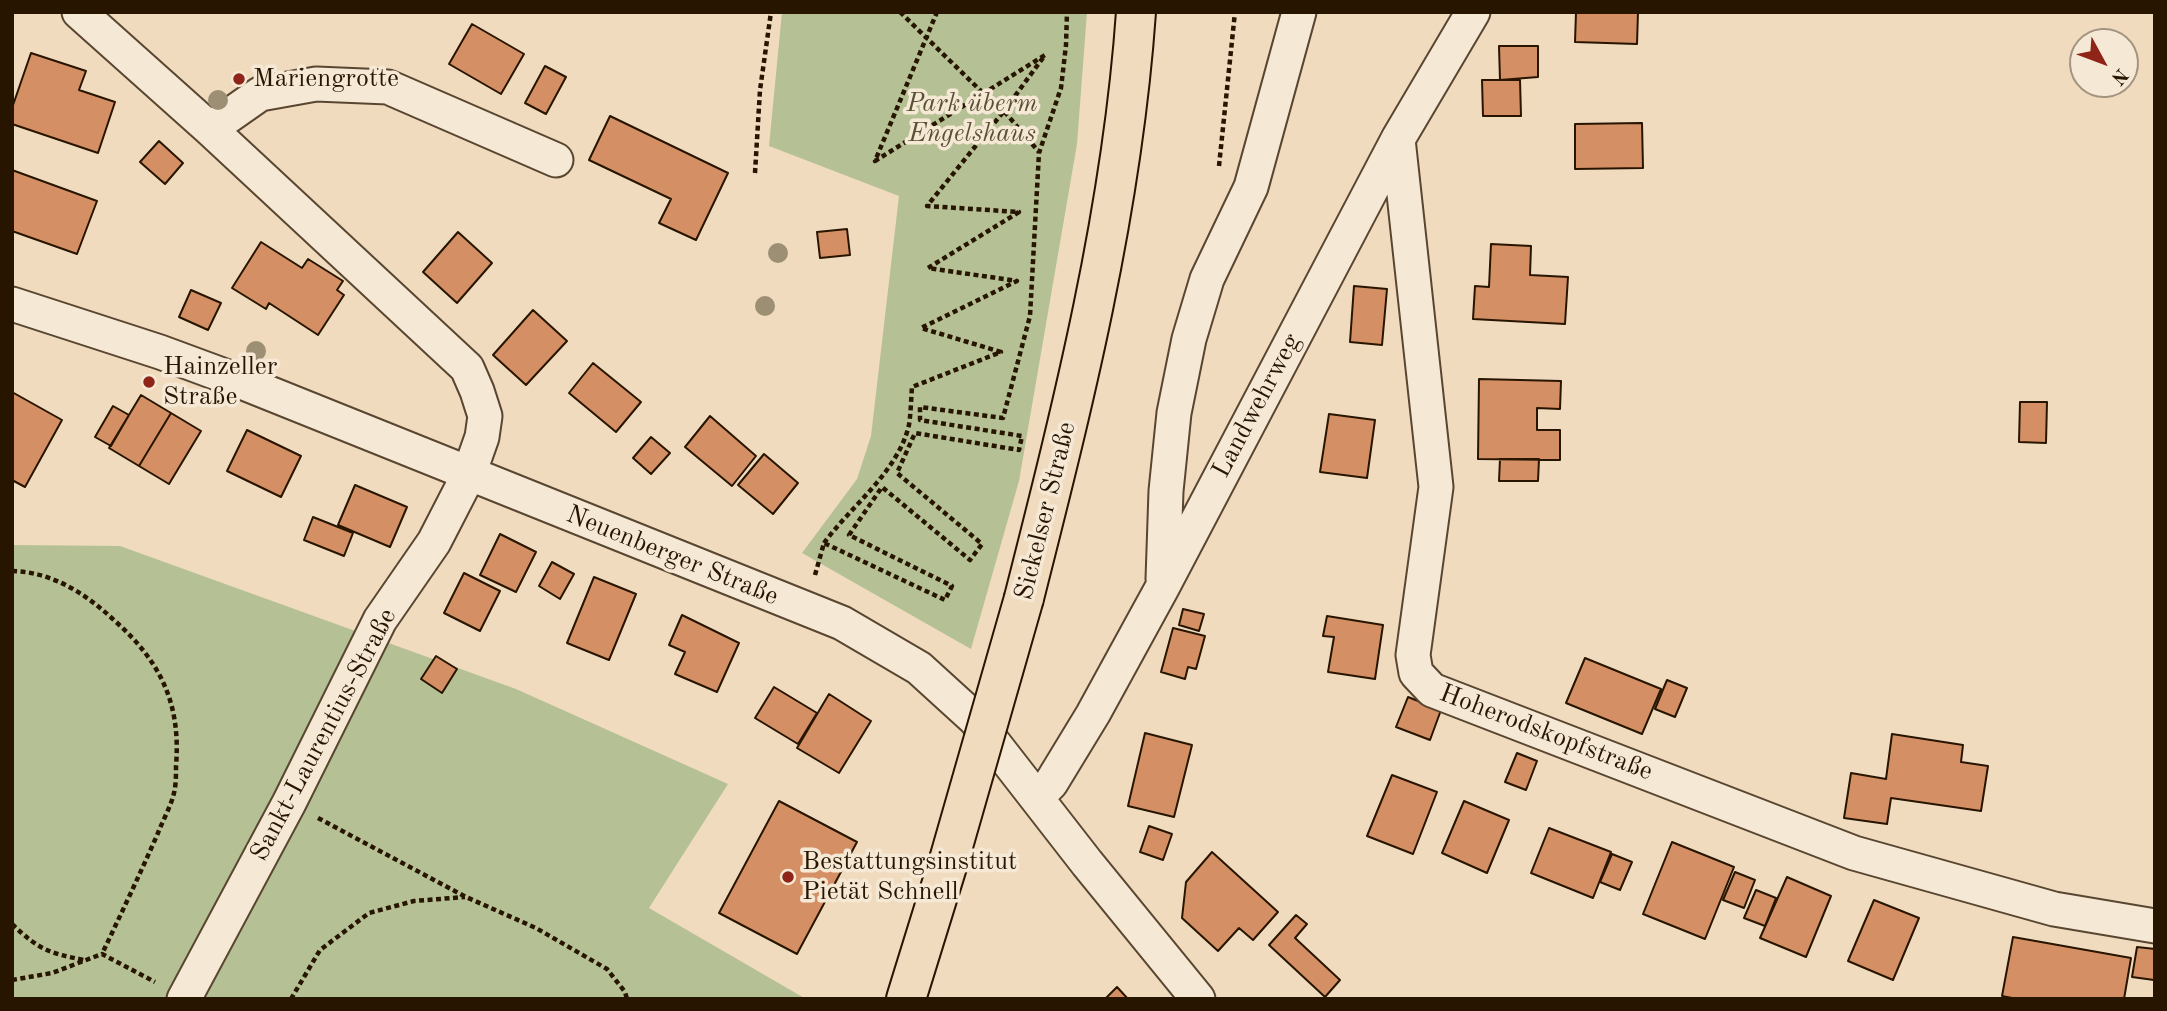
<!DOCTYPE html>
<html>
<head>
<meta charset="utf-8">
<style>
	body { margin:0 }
	#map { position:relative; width:2167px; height:1011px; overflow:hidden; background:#f0dbbf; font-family:"Old Standard TT",serif }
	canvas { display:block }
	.frame { position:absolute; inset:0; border:14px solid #271500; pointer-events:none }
	.north { position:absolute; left:2069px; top:28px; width:70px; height:70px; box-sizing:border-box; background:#f5e8d5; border:2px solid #a39480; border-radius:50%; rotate:131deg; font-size:19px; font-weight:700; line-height:28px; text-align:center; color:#271500 }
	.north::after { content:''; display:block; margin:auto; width:24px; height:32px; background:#8f2418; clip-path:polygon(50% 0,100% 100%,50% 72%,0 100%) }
</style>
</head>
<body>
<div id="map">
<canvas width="2167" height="1011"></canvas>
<div class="frame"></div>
<div class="north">N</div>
</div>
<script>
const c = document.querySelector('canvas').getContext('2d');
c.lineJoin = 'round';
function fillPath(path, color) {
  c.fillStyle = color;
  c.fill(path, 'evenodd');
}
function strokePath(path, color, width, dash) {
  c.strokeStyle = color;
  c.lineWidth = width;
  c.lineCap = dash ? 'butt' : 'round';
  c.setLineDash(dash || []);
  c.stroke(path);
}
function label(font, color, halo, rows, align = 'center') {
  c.font = font + ' "Old Standard TT",serif';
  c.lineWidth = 7;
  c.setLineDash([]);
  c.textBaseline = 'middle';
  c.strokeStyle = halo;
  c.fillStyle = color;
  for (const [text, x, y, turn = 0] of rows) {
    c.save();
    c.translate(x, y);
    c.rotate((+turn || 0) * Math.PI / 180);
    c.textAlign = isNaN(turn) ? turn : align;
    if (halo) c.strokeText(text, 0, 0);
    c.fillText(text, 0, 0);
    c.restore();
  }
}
fillPath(new Path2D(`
	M782 12H1087L1077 144 1019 481 971 649 802 553 857 479 871 436 899 196 769 146Z
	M12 545 120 546 516 689 728 784 649 908 806 999H12Z`), '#b5c195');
const building = new Path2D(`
	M1576 12H1638L1637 44 1575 42Z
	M472 24 524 54 501 94 449 64Z
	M1499 46H1538V77L1500 80Z
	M31 53 86 71 79 90 115 102 98 153 12 124V108Z
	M545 66 566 77 546 114 525 103Z
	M1482 80H1520L1521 116H1483Z
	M610 116 728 173 696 240 659 223 671 199 589 160Z
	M1642 123 1643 168 1575 169V124Z
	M159 141 183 163 165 184 140 162Z
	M12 170 97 201 77 254 12 231Z
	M847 229 850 255 820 258 817 232Z
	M458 232 492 263 457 303 423 272Z
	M261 242 302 268 308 259 343 281 337 290 344 295 318 335 269 303 266 309 232 288Z
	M1491 244 1531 246 1530 275 1568 277 1565 324 1473 319 1475 286 1489 287Z
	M1354 286 1387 289 1382 345 1350 342Z
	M191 290 221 303 208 330 179 317Z
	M533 310 567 341 526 385 493 355Z
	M593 363 641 402 616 432 569 393Z
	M1479 379 1561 381 1560 409 1537 408V430H1560V460L1478 459Z
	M12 392 62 420 25 487 12 480Z
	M141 395 171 413 139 466 109 448Z
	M2020 402H2047L2046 443 2019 442Z
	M113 406 129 415 111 446 95 437Z
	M171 413 201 431 169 484 139 466Z
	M1329 414 1375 420 1367 478 1320 472Z
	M710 416 756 456 732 486 685 447Z
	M247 430 301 456 281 497 227 471Z
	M651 437 670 453 651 474 633 458Z
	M764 454 798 483 773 514 738 485Z
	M1500 459H1539L1538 481H1499Z
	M355 485 407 507 390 547 338 525Z
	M313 517 353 533 344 556 304 540Z
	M500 534 536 552 516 592 480 575Z
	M552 562 574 574 560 599 539 586Z
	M464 573 500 591 480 631 444 613Z
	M594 577 636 594 609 660 567 643Z
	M1183 609 1204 614 1199 631 1179 625Z
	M682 615 739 643 717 692 675 674 685 652 669 645Z
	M1327 616 1383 625 1375 679 1328 672 1334 637 1323 636Z
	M1173 628 1205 636 1196 669 1188 667 1185 679 1161 672Z
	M436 656 457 669 442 693 421 679Z
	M1585 658 1661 689 1642 734 1566 703Z
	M1667 680 1687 688 1675 717 1655 709Z
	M774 687 817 713 798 744 755 718Z
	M829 694 871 721 839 773 797 748Z
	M1408 697 1441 710 1430 740 1396 727Z
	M1145 733 1192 745 1174 817 1128 806Z
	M1892 734 1963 745 1961 762 1988 766 1981 811 1891 798 1887 824 1844 818 1851 773 1886 779Z
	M1517 753 1537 761 1526 790 1505 782Z
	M1392 775 1437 792 1413 854 1367 836Z
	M779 801 857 842 797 954 719 913Z
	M1464 801 1509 820 1487 873 1442 853Z
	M1149 826 1172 834 1163 860 1140 852Z
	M1549 828 1611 852 1593 898 1531 873Z
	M1672 842 1734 867 1705 939 1643 914Z
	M1212 852 1278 912 1253 940 1239 928 1218 951 1182 918 1186 882Z
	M1612 854 1632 862 1620 890 1600 882Z
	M1735 872 1755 880 1744 908 1723 900Z
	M1787 877 1831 896 1806 957 1760 938Z
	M1756 890 1776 898 1765 926 1744 918Z
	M1874 900 1919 918 1893 980 1848 961Z
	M1296 915 1307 924 1295 938 1340 980 1325 997 1269 945Z
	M2013 937 2131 958 2124 999H2017L2002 996Z
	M2137 947 2155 949 2154 980 2132 977Z
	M1117 987 1128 999H1105Z`);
fillPath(building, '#d58f65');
strokePath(building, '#271500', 2);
const minor = new Path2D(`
	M79 12 210 129 467 368 477 391 485 416 482 437 469 474 434 542 380 620 289 803 184 999
	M210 129 260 94 316 84 388 87 556 160
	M1398 139 1436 487 1413 655 1416 673 1432 690 1854 853 2054 909 2155 926
	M12 304 160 352 244 383 842 623 919 668 975 719 1087 863 1198 999
	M1163 579 1166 491 1174 413 1189 339 1207 279 1251 187 1299 12
	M1037 797 1051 783 1093 714 1162 588 1398 139 1473 12`);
const major = new Path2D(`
	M1024 598C1073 405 1122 212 1136 12
	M906 999 949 860`);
strokePath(minor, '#594630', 37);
strokePath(major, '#271500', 42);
strokePath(new Path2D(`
	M900 12 984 94 1004 111 1039 152
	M1219 166 1235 12
	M755 173 760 90 771 12
	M824 543C851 506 898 472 909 425 911 412 911 399 912 387L1001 352 921 328 1017 281 928 268 1019 212 927 206 1004 111 1045 55 875 161 937 12
	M12 571C53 572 86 594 115 621 161 662 181 704 176 766 176 775 176 785 174 793 171 806 163 820 158 833 140 874 121 914 102 954
	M815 575 824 543 945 600 952 586 849 535 882 487 970 560 982 544 897 473 915 433 1019 450 1022 436 920 420V407L1003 418 1030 316 1039 153 1061 88 1066 45 1067 12
	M318 818 466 897 536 928 607 969 625 992 627 999
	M12 924C38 949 48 953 84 960
	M12 980 52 973 102 954 155 982
	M291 999 320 950 369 913 414 901 465 897`), '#271500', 4.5, [5, 3.5]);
strokePath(minor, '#f5e8d5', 33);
strokePath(major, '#f0dbbf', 38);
const majorBridge = new Path2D(`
	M949 860 1024 598`);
strokePath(majorBridge, '#271500', 42, []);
strokePath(majorBridge, '#f0dbbf', 38);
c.fillStyle = '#9d8f73';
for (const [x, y] of [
	[218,100],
	[778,253],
	[765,306],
	[256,351]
]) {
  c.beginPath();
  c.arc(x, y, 10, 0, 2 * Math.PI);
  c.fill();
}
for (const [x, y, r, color] of [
	[239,79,7,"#8f2418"],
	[149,382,7,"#8f2418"],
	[788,877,7,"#8f2418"]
]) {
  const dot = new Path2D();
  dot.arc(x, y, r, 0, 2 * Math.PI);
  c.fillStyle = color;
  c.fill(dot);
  strokePath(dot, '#f5e8d5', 2.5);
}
label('26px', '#271500', '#f5e8d5', [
	["Mariengrotte",253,79],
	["Hainzeller",163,367],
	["Straße",163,397],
	["Bestattungsinstitut",802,862],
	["Pietät Schnell",802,892]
], 'left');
label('italic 26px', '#595134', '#f5e8d5', [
	["Park überm",972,104],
	["Engelshaus",972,134]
]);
label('26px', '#271500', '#f5e8d5', [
	["Landwehrweg",1257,406,-62],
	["Sickelser Straße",1046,511,-76],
	["Neuenberger Straße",672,556,22],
	["Hoherodskopfstraße",1546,733,21],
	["Sankt-Laurentius-Straße",324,735,-62]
]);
</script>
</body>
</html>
